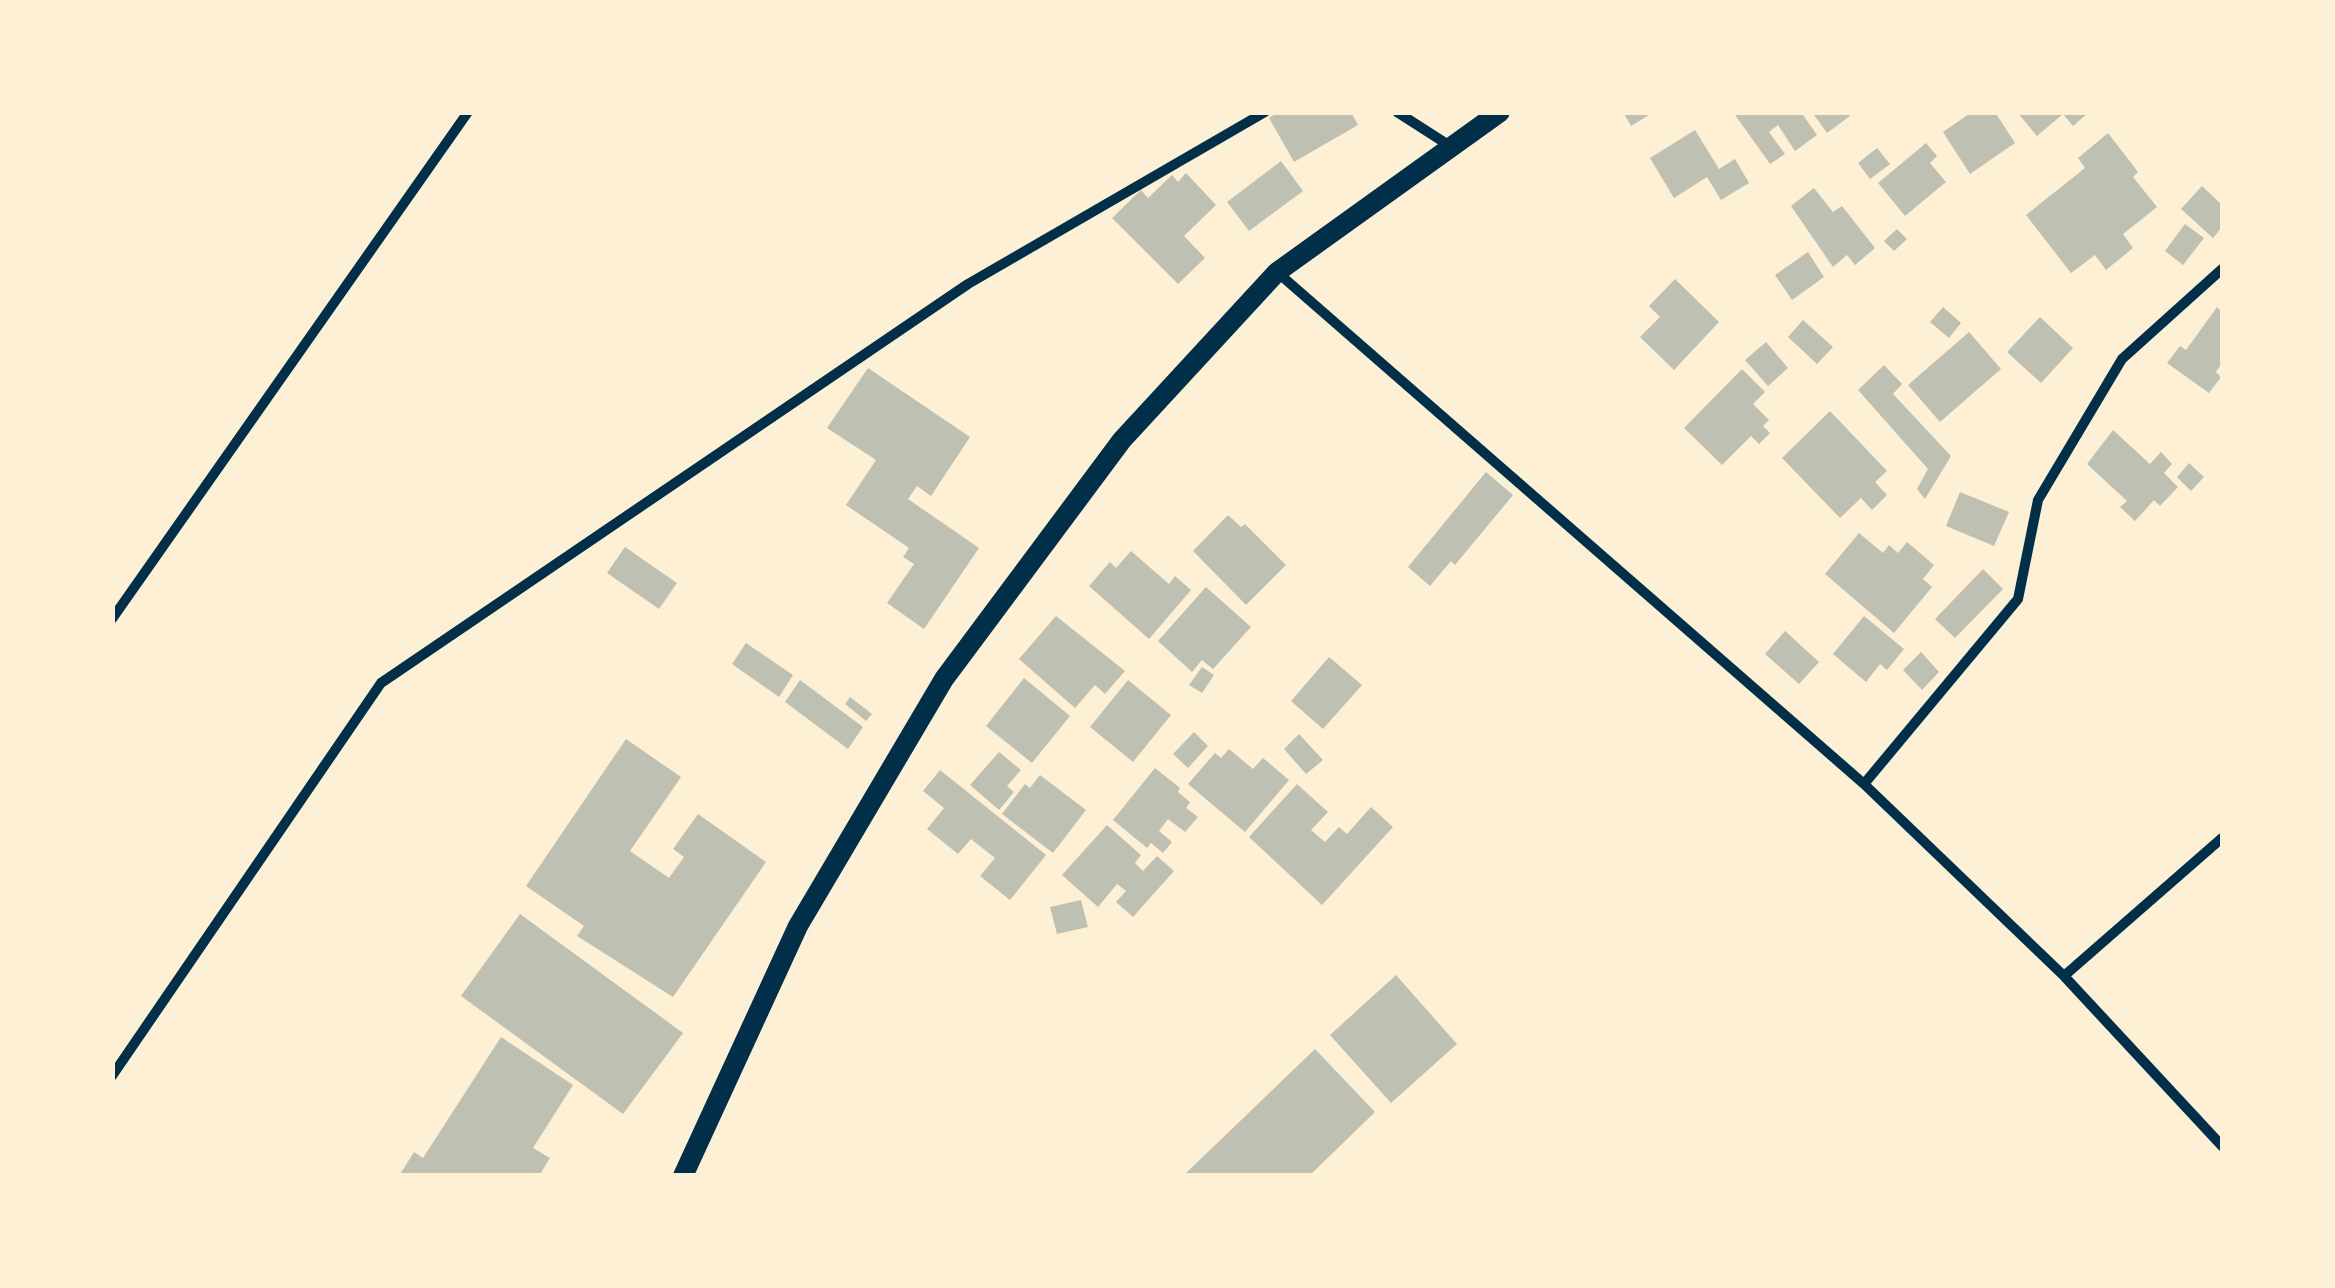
<!DOCTYPE html>
<html>
<head>
<meta charset="utf-8">
<style>
	body { margin:0 }
	#map { position:relative; width:2335px; height:1288px; overflow:hidden; background:#fdf0d5; font-family:Raleway,sans-serif }
	canvas { display:block }
	.frame { position:absolute; inset:0; border:115px solid #fdf0d5; pointer-events:none }
</style>
</head>
<body>
<div id="map">
<canvas width="2335" height="1288"></canvas>
<div class="frame"></div>
</div>
<script>
const c = document.querySelector('canvas').getContext('2d');
c.lineJoin = 'round';
function fillPath(path, color) {
  c.fillStyle = color;
  c.fill(path, 'evenodd');
}
function strokePath(path, color, width, dash) {
  c.strokeStyle = color;
  c.lineWidth = width;
  c.lineCap = dash ? 'butt' : 'round';
  c.setLineDash(dash || []);
  c.stroke(path);
}
fillPath(new Path2D(`
	M1278 112H1351L1358 125 1294 162 1269 118Z
	M1623 112H1654L1631 126Z
	M1733 112H1801L1817 135 1795 151 1778 125 1769 132 1785 154 1770 164Z
	M1812 112H1847L1850 116 1827 133Z
	M1972 112H1995L2015 143 1970 174 1943 132Z
	M2017 112H2089L2073 126 2063 114 2037 136Z
	M1695 130 1719 169 1735 159 1749 183 1721 200 1707 177 1674 198 1650 158Z
	M2108 133 2138 172 2133 177 2157 207 2123 234 2133 248 2106 270 2095 255 2071 273 2026 215 2085 168 2078 158Z
	M1926 143 1937 156 1930 163 1946 182 1905 216 1878 183Z
	M1877 148 1890 164 1870 179 1858 163Z
	M1281 161 1303 191 1249 231 1227 202Z
	M1186 173 1216 205 1184 236 1205 258 1178 284 1112 218 1141 190 1148 198 1172 175 1178 182Z
	M2202 186 2222 205V227L2213 238 2181 209Z
	M1814 188 1833 212 1842 206 1875 248 1855 265 1847 255 1833 267 1791 206Z
	M2185 224 2204 238 2183 265 2165 251Z
	M1897 229 1907 239 1894 251 1884 241Z
	M1808 252 1824 277 1792 300 1775 275Z
	M1675 279 1719 322 1674 370 1640 337 1660 317 1649 306Z
	M1943 307 1961 323 1949 338 1930 322Z
	M2217 307 2222 312V363L2216 372 2221 377 2209 393 2167 363 2180 346 2186 350Z
	M2040 317 2073 348 2041 383 2007 352Z
	M1803 320 1833 347 1817 364 1788 337Z
	M1969 332 2001 369 1940 422 1908 385Z
	M1766 342 1788 368 1768 386 1745 360Z
	M1884 365 1902 384 1893 394 1951 456 1925 499 1917 489 1928 469 1858 390Z
	M868 368 970 437 931 496 917 486 908 499 979 548 924 629 887 603 914 564 903 557 909 548 846 505 876 460 827 428Z
	M1742 369 1765 392 1753 404 1769 420 1763 426 1770 433 1759 444 1751 436 1722 465 1684 428Z
	M1830 411 1887 471 1875 482 1887 495 1872 510 1861 498 1840 518 1782 458Z
	M2113 430 2150 464 2161 452 2172 464 2164 473 2178 487 2160 506 2154 500 2135 521 2120 507 2127 501 2087 464Z
	M2189 463 2204 477 2191 491 2177 477Z
	M1486 472 1513 495 1455 565 1451 561 1430 586 1408 567Z
	M1960 492 2009 512 1994 546 1946 526Z
	M1228 515 1241 527 1245 524 1286 565 1246 605 1193 551Z
	M1859 533 1883 553 1889 545 1898 553 1907 542 1934 565 1923 579 1932 587 1894 633 1825 574Z
	M625 547 677 583 659 609 607 573Z
	M1131 551 1169 584 1175 576 1191 590 1149 639 1089 586 1110 562 1116 568Z
	M1983 569 2003 589 1955 638 1935 619Z
	M1206 587 1251 627 1213 669 1202 660 1192 672 1158 641Z
	M1056 616 1125 671 1105 694 1095 685 1075 708 1019 659Z
	M1864 616 1904 649 1887 670 1880 664 1866 682 1833 654Z
	M1785 631 1819 662 1799 684 1765 654Z
	M746 643 793 675 779 697 732 664Z
	M1921 652 1939 672 1922 690 1903 670Z
	M1329 657 1362 685 1323 729 1291 701Z
	M1202 667 1214 675 1202 693 1189 685Z
	M1024 678 1070 716 1032 763 986 726Z
	M800 680 863 727 848 749 785 702Z
	M1128 680 1171 715 1133 762 1090 727Z
	M850 697 872 714 866 721 845 704Z
	M1194 732 1208 746 1188 768 1173 754Z
	M1299 734 1323 760 1306 774 1284 749Z
	M626 739 681 777 630 851 669 878 684 857 673 849 698 814 766 862 673 997 577 936 584 926 526 886Z
	M1229 749 1253 769 1263 758 1289 780 1245 832 1188 784 1215 753 1221 758Z
	M999 752 1021 770 1007 786 1014 792 999 810 970 785Z
	M1155 768 1180 788 1178 792 1190 802 1186 808 1198 817 1185 832 1168 819 1159 831 1172 842 1163 853 1151 843 1147 848 1113 820Z
	M940 770 1046 855 1010 900 980 876 995 858 971 839 958 854 927 829 944 808 923 791Z
	M1040 775 1086 810 1053 853 1002 814 1025 784 1030 788Z
	M1297 784 1328 812 1311 830 1325 842 1339 827 1347 834 1371 807 1393 827 1322 905 1249 837Z
	M1107 825 1141 855 1135 863 1143 871 1157 856 1174 871 1133 917 1116 902 1126 891 1117 884 1098 907 1062 875Z
	M1081 900 1088 927 1057 934 1050 907Z
	M520 914 683 1033 623 1114 461 996Z
	M1396 975 1457 1044 1391 1103 1330 1035Z
	M501 1037 573 1085 533 1148 550 1158 539 1176H399L414 1152 423 1158Z
	M1315 1049 1375 1112 1309 1176H1183Z`), '#bec0b2');
strokePath(new Path2D(`
	M1397 112 1450 146
	M1277 272 1864 784 2018 599 2038 500 2122 359 2222 269
	M112 619 468 112
	M1864 784 2064 976 2222 1146
	M2064 976 2222 838
	M112 1076 381 683 968 284 1265 112`), '#003049', 10);
strokePath(new Path2D(`
	M683 1176 798 926 944 679 1122 440 1277 272 1500 112`), '#003049', 20);
</script>
</body>
</html>
